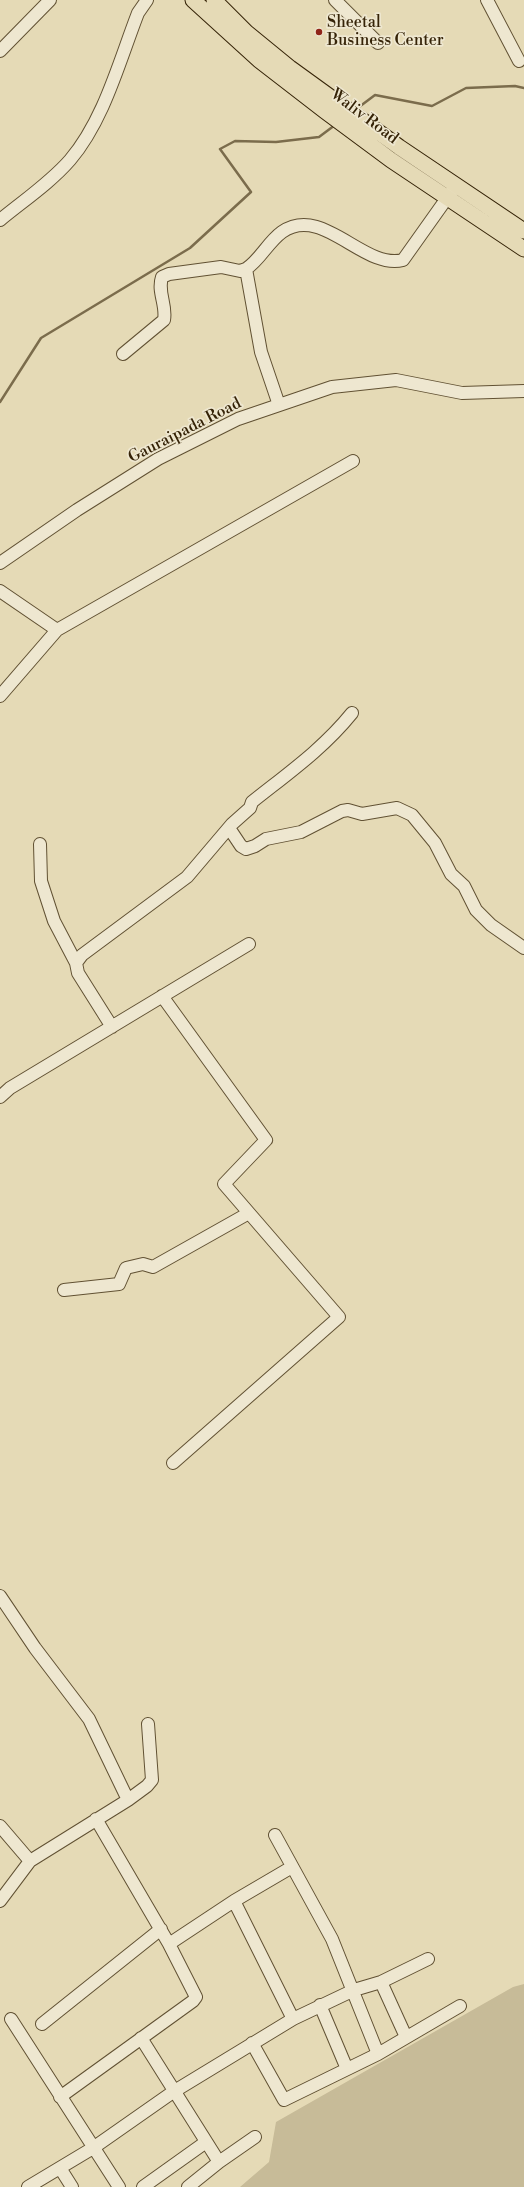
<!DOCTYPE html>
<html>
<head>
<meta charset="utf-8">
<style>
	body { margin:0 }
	canvas { display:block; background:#e5dab6 }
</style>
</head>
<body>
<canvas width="524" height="2187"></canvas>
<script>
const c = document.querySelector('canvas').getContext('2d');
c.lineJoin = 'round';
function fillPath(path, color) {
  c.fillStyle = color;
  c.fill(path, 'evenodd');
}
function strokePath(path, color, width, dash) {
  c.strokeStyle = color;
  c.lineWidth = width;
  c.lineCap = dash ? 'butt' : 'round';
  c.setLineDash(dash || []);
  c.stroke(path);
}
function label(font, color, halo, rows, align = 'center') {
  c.font = font + ' "Libre Bodoni",serif';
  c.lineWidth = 3.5;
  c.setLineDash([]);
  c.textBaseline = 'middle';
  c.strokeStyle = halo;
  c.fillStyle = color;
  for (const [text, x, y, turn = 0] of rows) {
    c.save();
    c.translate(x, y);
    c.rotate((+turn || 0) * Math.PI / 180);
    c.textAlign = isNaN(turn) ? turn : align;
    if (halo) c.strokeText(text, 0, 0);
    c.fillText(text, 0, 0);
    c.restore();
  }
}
fillPath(new Path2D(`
	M524 1984V2187H240L269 2162 276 2122 513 1987Z`), '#c7bb98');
strokePath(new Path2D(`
	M355 110 375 95 432 106 466 88 515 86 524 88
	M0 402 41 338 190 248 251 192 220 149 235 141 276 142 319 137 335 125`), '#7b6c4c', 2.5);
const minor = new Path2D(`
	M335 0 378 43
	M487 0 519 61
	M0 51 50 0
	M0 220C23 201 50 183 70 160 104 120 119 62 138 13L147 0
	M246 269 261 352 279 405
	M123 354 164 320C167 305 157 292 162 277L169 274 221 267 240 271 246 269C260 260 268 242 282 232 323 204 363 270 403 260L452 191
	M0 563 77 510 158 459 238 419 332 387 396 380 462 393 524 391
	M0 591 57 630
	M0 696 57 630 353 461
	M229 828 241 846 246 849 255 846 266 839 301 832 342 811 348 810 362 814 397 808 412 815 435 843 451 874 464 886 476 910 491 925 524 948
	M40 844 41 881 54 921 76 963
	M162 996 266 1140 224 1184 339 1317 173 1463
	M112 1027 78 973 76 963 82 955 187 877 232 824 250 808 252 802C287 774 323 749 352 713
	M0 1097 10 1088 249 944
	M64 1290 119 1284 126 1268 143 1264 153 1267 249 1213
	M0 1596 35 1648 89 1719 128 1800 30 1861
	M128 1800 147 1786 152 1780 148 1724
	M0 1826 30 1861 0 1901
	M275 1835 332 1939 378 2054
	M234 1901 293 2019
	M169 1944 234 1901 292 1867
	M381 1982 406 2037
	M320 2005 347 2069
	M11 2019 119 2187
	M42 2024 161 1929
	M141 2038 219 2162
	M252 2043 284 2100 378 2054 460 2006
	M60 2097 193 2001 196 1997 169 1944 96 1819
	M60 2168 72 2187
	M28 2187 93 2148 173 2092 293 2019 354 1990 381 1982 428 1959
	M143 2187 206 2142
	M188 2187 219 2162 255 2137`);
const major = new Path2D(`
	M193 0 259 60 325 111 391 160 524 249
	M214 0 246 32 290 68 399 147 524 231`);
strokePath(minor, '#615133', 14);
strokePath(major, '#352307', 17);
strokePath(minor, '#eee7d0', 12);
strokePath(major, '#e5dab6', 15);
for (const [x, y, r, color] of [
	[319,32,4,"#8f2418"]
]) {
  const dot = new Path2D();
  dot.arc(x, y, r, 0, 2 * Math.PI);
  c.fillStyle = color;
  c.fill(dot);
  strokePath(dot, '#eee7d0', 1.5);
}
label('16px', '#352307', '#eee7d0', [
	["Sheetal",327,23],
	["Business Center",327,41]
], 'left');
label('16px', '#352307', '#eee7d0', [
	["Waliv Road",364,117,37],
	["Gauraipada Road",185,431,-27]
]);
</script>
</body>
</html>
